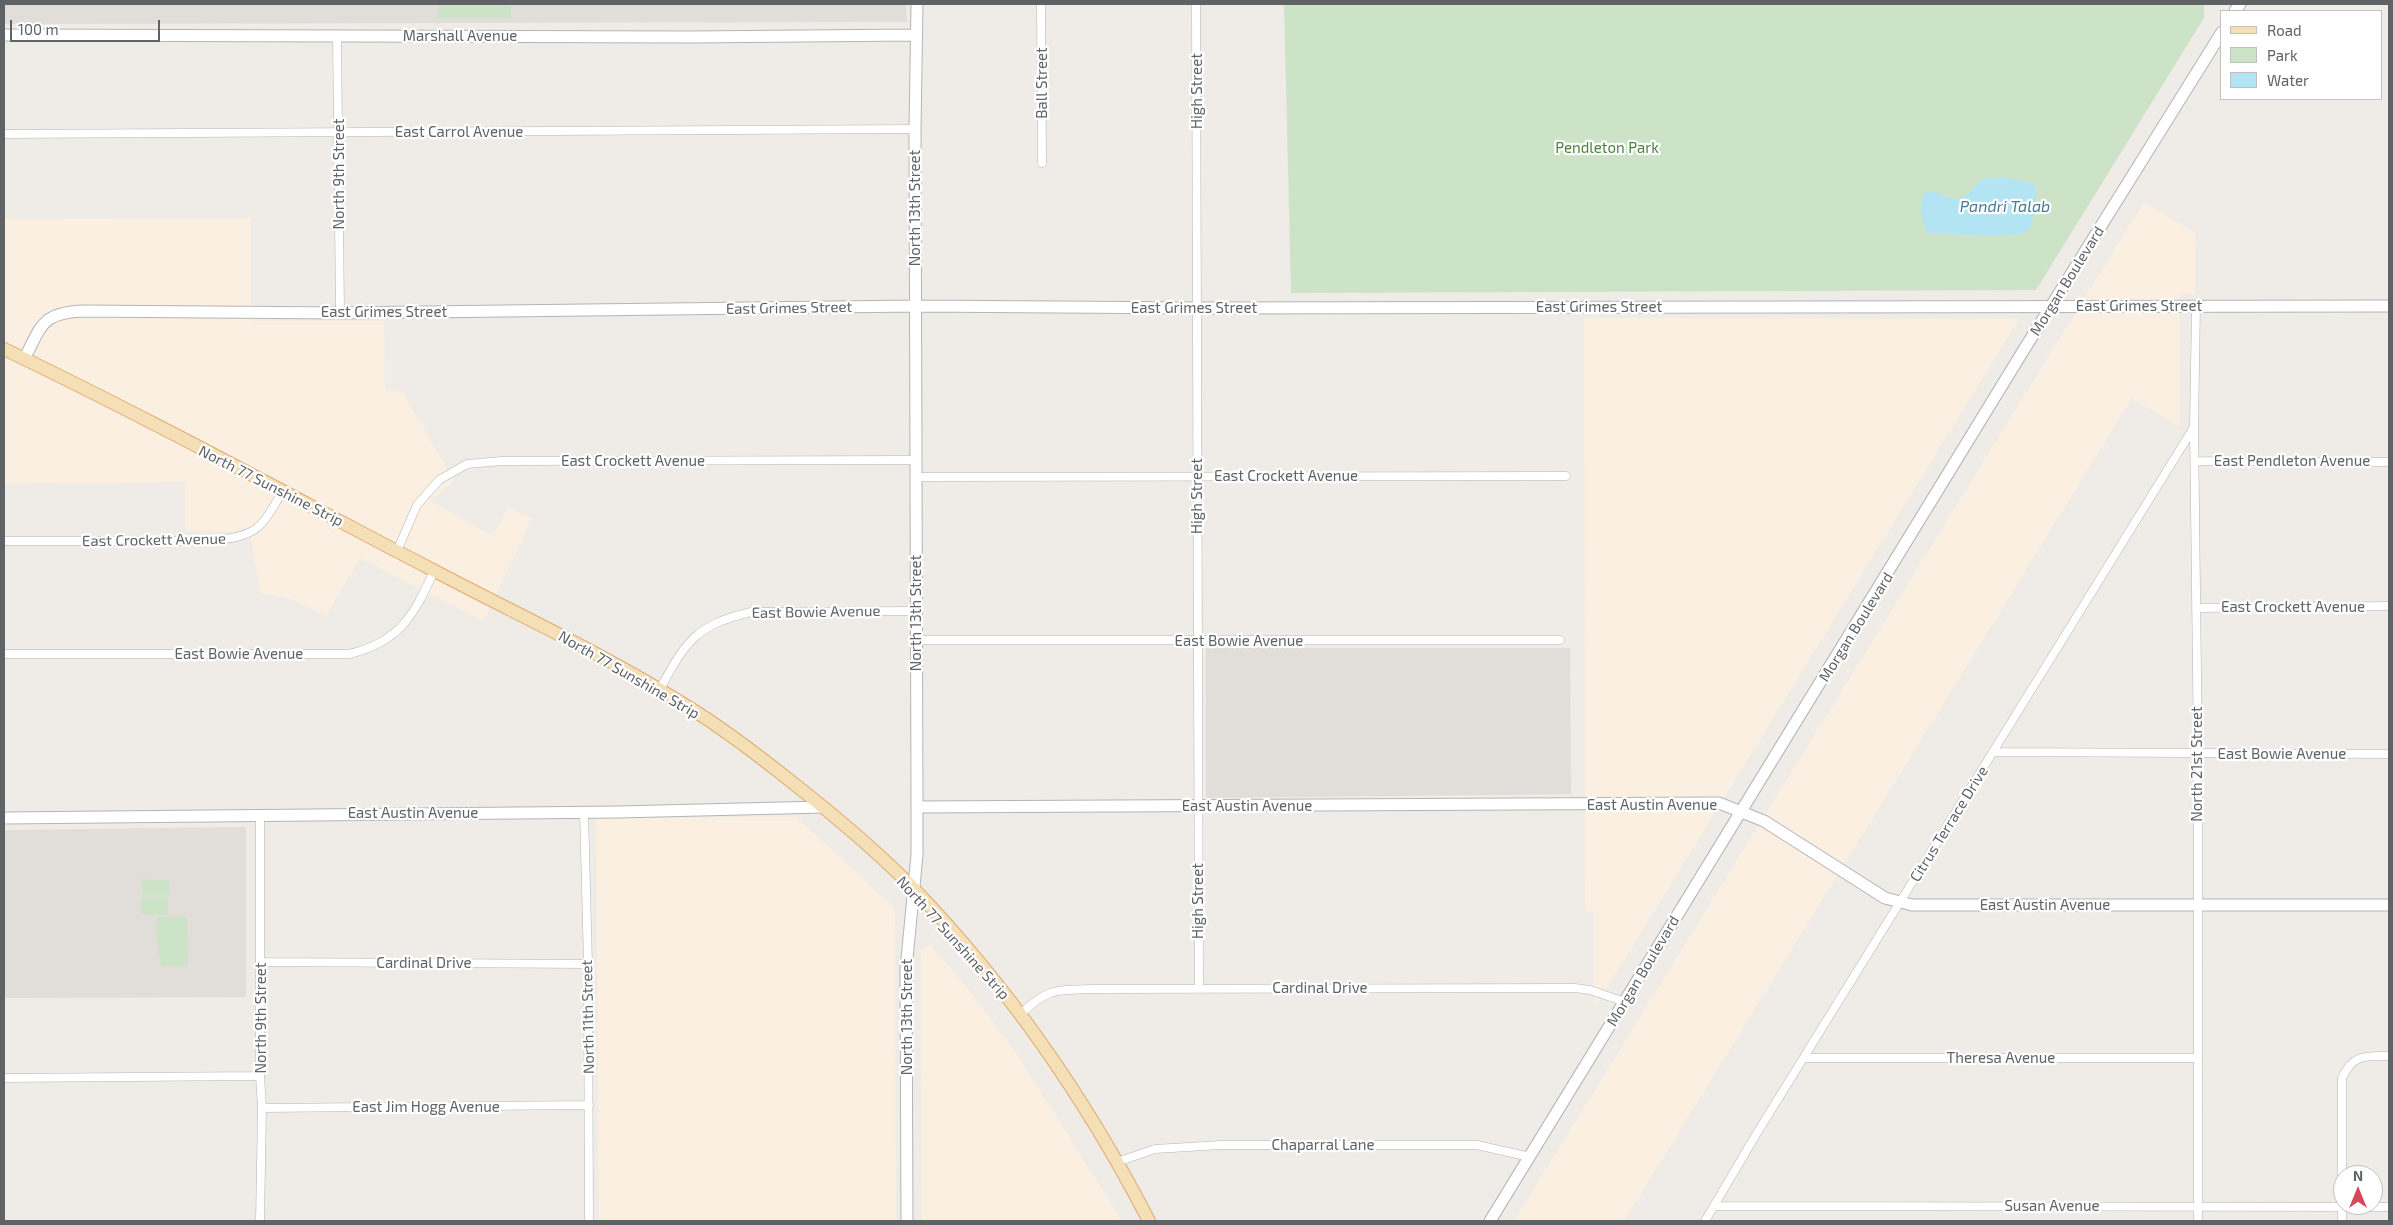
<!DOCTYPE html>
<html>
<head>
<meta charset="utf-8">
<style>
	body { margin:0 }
	#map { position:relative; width:2393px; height:1225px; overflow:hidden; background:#efece7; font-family:"Exo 2",sans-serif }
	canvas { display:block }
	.frame { position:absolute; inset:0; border:5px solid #5f6366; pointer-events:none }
	.legend { position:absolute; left:2220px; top:10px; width:162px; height:90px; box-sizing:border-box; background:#fff; border:1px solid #bfc1c2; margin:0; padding:6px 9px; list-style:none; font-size:15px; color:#5f6366 }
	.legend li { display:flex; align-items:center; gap:10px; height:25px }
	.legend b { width:25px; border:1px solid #bfc1c2 }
	.north { position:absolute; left:2333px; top:1165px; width:50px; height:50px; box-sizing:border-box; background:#fff; border:1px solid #bfc1c2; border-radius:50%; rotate:0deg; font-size:14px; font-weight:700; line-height:20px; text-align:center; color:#5f6366 }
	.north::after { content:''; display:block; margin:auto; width:18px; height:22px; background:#d44959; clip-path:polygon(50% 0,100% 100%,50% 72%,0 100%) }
	.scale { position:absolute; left:10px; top:20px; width:150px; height:22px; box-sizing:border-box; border:2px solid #5f6366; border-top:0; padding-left:6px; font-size:15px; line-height:18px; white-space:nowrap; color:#5f6366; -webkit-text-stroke:4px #fff; paint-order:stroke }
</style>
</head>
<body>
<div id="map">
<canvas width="2393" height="1225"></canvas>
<div class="frame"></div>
<ul class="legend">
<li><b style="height:6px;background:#f5dfb6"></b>Road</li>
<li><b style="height:14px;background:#cde3c7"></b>Park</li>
<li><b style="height:14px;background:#b2e4f4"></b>Water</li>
</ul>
<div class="north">N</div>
<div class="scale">100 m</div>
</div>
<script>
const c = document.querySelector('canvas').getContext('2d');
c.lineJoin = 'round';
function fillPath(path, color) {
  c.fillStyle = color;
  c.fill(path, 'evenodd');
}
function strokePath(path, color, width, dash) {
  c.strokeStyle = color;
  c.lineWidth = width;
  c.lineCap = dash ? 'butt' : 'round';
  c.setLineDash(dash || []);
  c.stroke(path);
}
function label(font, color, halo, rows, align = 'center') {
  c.font = font + ' "Exo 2",sans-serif';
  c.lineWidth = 4.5;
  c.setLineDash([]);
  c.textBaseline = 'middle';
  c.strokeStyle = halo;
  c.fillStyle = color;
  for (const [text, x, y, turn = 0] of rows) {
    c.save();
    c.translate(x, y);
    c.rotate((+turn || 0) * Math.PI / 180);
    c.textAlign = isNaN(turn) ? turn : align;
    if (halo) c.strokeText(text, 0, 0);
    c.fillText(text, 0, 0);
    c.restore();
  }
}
fillPath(new Path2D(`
	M2144 202 2196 234 2195 294H2180V427L2132 398 1624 1221H1514Z
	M251 218V321H384L385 391H402L454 481 430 501 493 536 509 507 532 519 483 621 360 558 326 616 292 599 260 593 249 527 231 532 185 531V482L4 484V488V219Z
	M1584 318 2019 319 1594 1009V912L1585 911Z
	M796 817 895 908 896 1221H599L596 818Z
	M930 945 970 991 1018 1056 1122 1221H922L921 950Z`), '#faefe1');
fillPath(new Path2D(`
	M4 4H906L907 22 4 24Z
	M1206 648H1570L1571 794 1206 798Z
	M246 827V997L4 998V830Z`), '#e1ddd9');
fillPath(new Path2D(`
	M438 4H511V18H438Z
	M1284 4H2204V18L2036 290 1291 293Z
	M142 879 169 880V895H142Z
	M142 897H168V915L141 914Z
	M158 917H186L187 920 188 966H161C160 952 153 927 158 917Z`), '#cde3c7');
fillPath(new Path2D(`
	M1985 177 1993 179 2002 177 2033 183C2038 191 2035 200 2034 209 2033 217 2033 225 2027 231 2018 240 1944 233 1927 233L1921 215 1922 196 1932 190C1938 193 1944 197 1951 198 1967 202 1974 185 1985 177Z`), '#b2e4f4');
const street = new Path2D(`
	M1041 4 1042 163
	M1196 4 1199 989
	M337 35 340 313
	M4 134 915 129
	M2196 306 2194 427 2198 754V1221
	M2195 461 2389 462
	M916 477 1566 476
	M4 541H212C257 535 260 531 282 492
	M397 551 417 505 439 480 467 464 502 461 916 460
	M2196 608 2389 606
	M917 640H1560
	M4 654H349C400 642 414 615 434 571
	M660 689C686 641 696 625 751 612L916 611
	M1994 752 2389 754
	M584 812 588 964 589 1221
	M260 815V1076L262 1108 260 1221
	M261 962 588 964
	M1020 1015C1048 987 1057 990 1095 989L1575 988 1590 990 1625 1002
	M1804 1058H2197
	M4 1078 260 1076
	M262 1108 589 1105
	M1117 1162 1155 1149 1221 1145H1477L1530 1157
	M1715 1206 2389 1207
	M1705 1221 1757 1133 2194 427
	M2342 1221V1078C2353 1054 2365 1056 2389 1056`);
const secondary = new Path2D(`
	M2235 11 2240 4
	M4 35 690 37 915 35
	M24 359C42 326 40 314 81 311L340 313 915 306 1197 308 2389 306
	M917 807 1719 803 1764 821 1885 898 1912 905H2389
	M4 818 619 812 823 807
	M907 1221 906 969 917 855V807L915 129 917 4
	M1490 1221 2020 356 2222 32`);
const primary = new Path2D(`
	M4 349C148 418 289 495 431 569 516 614 604 654 685 705 723 728 758 755 793 783 835 816 878 852 915 890 1009 988 1087 1101 1149 1221`);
strokePath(street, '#b2b5b8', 9);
strokePath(secondary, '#b2b5b8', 13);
strokePath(primary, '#e0ab6f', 14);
strokePath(street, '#fff', 8);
strokePath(secondary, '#fff', 11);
strokePath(primary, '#f5dfb6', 12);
label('15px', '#5f6366', '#fff', [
	["Marshall Avenue",460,36],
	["Ball Street",1042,83,-90],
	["High Street",1197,91,-90],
	["East Carrol Avenue",459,132],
	["North 9th Street",339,174,-90],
	["North 13th Street",915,208,-90],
	["Morgan Boulevard",2067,281,-58],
	["East Grimes Street",2139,306],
	["East Grimes Street",1599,307],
	["East Grimes Street",789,308,-1],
	["East Grimes Street",1194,308],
	["East Grimes Street",384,312],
	["East Crockett Avenue",633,461],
	["East Pendleton Avenue",2292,461],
	["East Crockett Avenue",1286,476],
	["North 77 Sunshine Strip",271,486,27],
	["High Street",1197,496,-90],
	["East Crockett Avenue",154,540,-1],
	["East Crockett Avenue",2293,607],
	["East Bowie Avenue",816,612,-1],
	["North 13th Street",916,613,-90],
	["Morgan Boulevard",1856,627,-58],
	["East Bowie Avenue",1239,641],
	["East Bowie Avenue",239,654],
	["North 77 Sunshine Strip",629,675,30],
	["East Bowie Avenue",2282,754],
	["North 21st Street",2197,764,-90],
	["East Austin Avenue",1652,805],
	["East Austin Avenue",1247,806],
	["East Austin Avenue",413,813],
	["Citrus Terrace Drive",1949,824,-58],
	["High Street",1198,901,-90],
	["East Austin Avenue",2045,905],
	["North 77 Sunshine Strip",953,938,48],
	["Cardinal Drive",424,963],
	["Morgan Boulevard",1643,971,-59],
	["Cardinal Drive",1320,988],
	["North 11th Street",588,1017,-91],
	["North 13th Street",907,1017,-90],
	["North 9th Street",261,1018,-90],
	["Theresa Avenue",2001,1058],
	["East Jim Hogg Avenue",426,1107],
	["Chaparral Lane",1323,1145],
	["Susan Avenue",2052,1206]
]);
label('15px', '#4b8241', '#fff', [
	["Pendleton Park",1607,148]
]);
label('italic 16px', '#497c94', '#fff', [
	["Pandri Talab",2005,207]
]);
</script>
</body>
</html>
